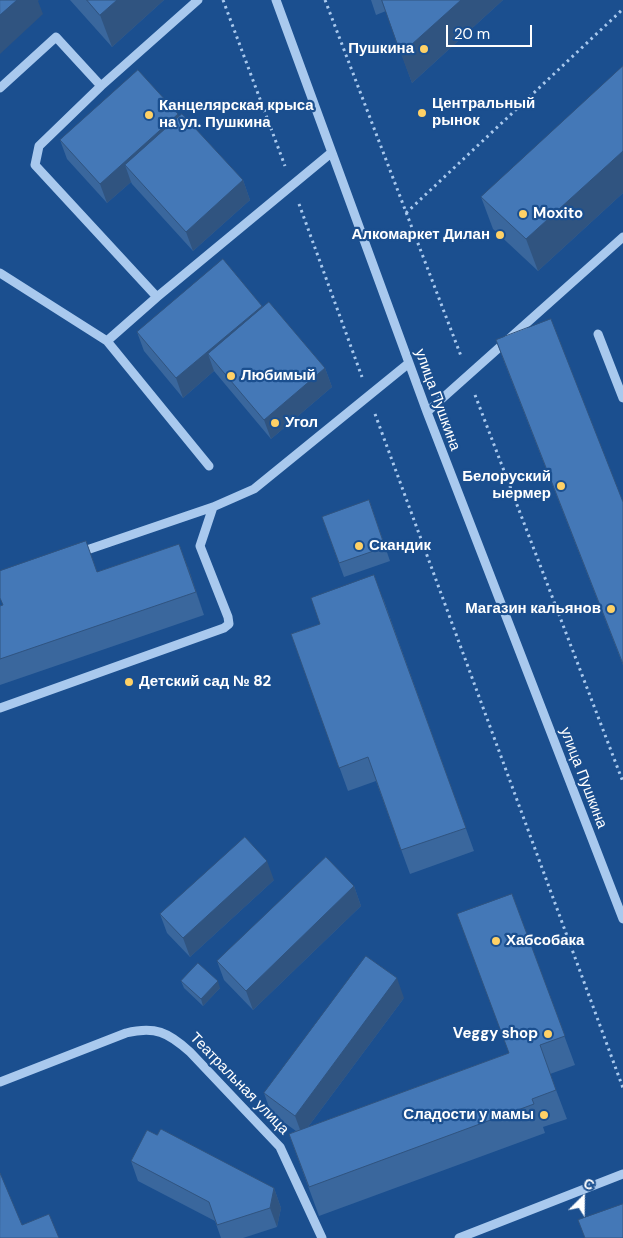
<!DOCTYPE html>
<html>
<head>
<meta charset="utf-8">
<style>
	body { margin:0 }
	#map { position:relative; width:623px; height:1238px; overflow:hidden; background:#1b4f8f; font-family:"DM Sans",sans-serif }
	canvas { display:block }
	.north { position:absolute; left:558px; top:1173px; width:50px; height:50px; -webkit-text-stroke:4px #1b4f8f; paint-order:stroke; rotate:23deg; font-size:14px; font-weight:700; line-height:20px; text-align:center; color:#fff }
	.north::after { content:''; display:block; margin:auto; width:18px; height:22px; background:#fff; clip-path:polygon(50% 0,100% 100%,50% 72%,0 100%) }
	.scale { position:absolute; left:446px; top:25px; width:86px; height:22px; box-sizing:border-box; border:2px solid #fff; border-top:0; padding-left:6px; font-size:15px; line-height:18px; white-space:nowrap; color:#fff; -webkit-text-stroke:4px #1b4f8f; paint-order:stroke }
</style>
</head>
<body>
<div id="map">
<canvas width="623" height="1238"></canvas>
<div class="north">С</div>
<div class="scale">20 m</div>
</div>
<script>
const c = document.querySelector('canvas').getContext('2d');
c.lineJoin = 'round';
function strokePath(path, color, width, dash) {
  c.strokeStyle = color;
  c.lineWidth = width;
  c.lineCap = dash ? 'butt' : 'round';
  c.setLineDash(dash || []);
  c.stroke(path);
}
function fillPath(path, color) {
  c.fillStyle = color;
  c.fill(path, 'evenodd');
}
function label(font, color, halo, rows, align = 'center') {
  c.font = font + ' "DM Sans",sans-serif';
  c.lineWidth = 4.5;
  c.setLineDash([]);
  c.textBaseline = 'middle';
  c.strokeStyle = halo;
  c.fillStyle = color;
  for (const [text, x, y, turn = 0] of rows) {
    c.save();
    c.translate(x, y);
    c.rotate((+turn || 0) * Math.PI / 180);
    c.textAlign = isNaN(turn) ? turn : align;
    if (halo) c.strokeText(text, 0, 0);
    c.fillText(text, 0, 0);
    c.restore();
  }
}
strokePath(new Path2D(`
	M223 0 285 166
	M325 0 461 356
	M299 204 362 377
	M406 213 623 9
	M475 395 623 782
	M375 414 623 1088`), '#a9c9ee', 3, [2.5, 4]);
strokePath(new Path2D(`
	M276 0 427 412 623 919
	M0 88 56 37 101 86
	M0 273 107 341
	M157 297 35 165 39 146 101 86 198 0
	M598 334 623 398
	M427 412 623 237
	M209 466 107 341 157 297 331 153
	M78 553 213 507 254 489 409 363
	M0 708 224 628 229 624 228 617 200 546 213 507
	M0 1082 126 1033C155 1026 168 1032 190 1052L280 1147 322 1238
	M459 1238 623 1174`), '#a9c9ee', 9);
fillPath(new Path2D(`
	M70 0H164L112 47Z
	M371 0H503L412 83 386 11 376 15Z
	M623 66V193L538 271 493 229 481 197Z
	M179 116 243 180 250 200 193 251 132 184 131 182 107 203 67 159 60 140Z
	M262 306 263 307 325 368 332 387 271 439 214 371 183 398 144 351 137 332Z
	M496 340 623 502V665L505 364Z
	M369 500 390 561 344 577 322 517Z
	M188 567 204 615 0 685V606L97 572Z
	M383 598 474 851 410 874 376 781 348 791 291 634 320 624Z
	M274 880 190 957 167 933 160 914Z
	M354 886 361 906 253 1010 224 980 217 961Z
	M512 894 575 1065 550 1074 567 1119 543 1127 545 1133 319 1216 289 1134 296 1131 271 1113 264 1093 404 998 308 1127 509 1053Z
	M181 981 220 988 203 1006 184 988Z
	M157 1135 274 1188 281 1208 277 1227 243 1238H221L215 1221 138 1181 131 1161Z`), '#3a679d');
fillPath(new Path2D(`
	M17 0H39L38 1 43 14 0 54V15Z
	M117 0H164L112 47 100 15Z
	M461 0H503L412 83 401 54Z
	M178 114 185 133 125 165 131 182 107 203 100 184Z
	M623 151V193L538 271 526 239Z
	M243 180 250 200 193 251 186 232Z
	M262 306 269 325 208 354 214 371 183 398 176 378Z
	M325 368 332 387 271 439 264 420Z
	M179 544 188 567 204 615 196 592Z
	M267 861 274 880 190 957 183 938Z
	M354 886 361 906 253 1010 246 991Z
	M397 978 404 998 302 1135 295 1116Z
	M218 981 220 988 203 1006 201 999Z
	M274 1188 281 1208 277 1227 270 1208Z`), '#305480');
const building = new Path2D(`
	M0 0H17L0 15Z
	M87 0H117L100 15Z
	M382 0H461L401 54Z
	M623 66V151L526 239 481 197Z
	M138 70 178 114 100 184 60 140Z
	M182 114 243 180 186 232 125 165Z
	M223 259 262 306 176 378 137 332Z
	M269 302 325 368 264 420 208 354Z
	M551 319 623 502V664L496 340Z
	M369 500 385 547 339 563 322 517Z
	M86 541 97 572 179 544 196 592 0 659V606L3 605 0 598V571Z
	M374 575 466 828 401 850 368 757 339 768 291 634 320 624 311 598Z
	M245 837 267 861 183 938 160 914Z
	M326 857 354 886 246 991 217 961Z
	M512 894 565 1036 540 1045 556 1090 532 1099 534 1104 309 1187 289 1134 509 1053 457 914Z
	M366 956 397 978 295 1116 264 1093Z
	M198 963 218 981 201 999 181 981Z
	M161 1129 274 1188 270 1208 217 1225 209 1202 131 1161 147 1130 157 1135Z
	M0 1173 22 1225 49 1214 59 1238H0Z
	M623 1204V1238H585L578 1220Z`);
fillPath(building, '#4478b7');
strokePath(building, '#305480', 1);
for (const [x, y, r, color] of [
	[424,49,5,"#ffd166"],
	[422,113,5,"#ffd166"],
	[149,115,5,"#ffd166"],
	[523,214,5,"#ffd166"],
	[500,235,5,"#ffd166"],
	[231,376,5,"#ffd166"],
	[275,423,5,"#ffd166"],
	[561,486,5,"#ffd166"],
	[359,546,5,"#ffd166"],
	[611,609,5,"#ffd166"],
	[129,682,5,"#ffd166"],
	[496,941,5,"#ffd166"],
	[548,1034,5,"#ffd166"],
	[544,1115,5,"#ffd166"]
]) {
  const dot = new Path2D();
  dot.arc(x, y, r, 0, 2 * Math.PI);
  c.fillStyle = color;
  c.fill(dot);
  strokePath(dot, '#1b4f8f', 2);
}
label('bold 15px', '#fff', '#1b4f8f', [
	["Пушкина",414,49,"right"],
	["Центральный",432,104],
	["рынок",432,121],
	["Канцелярская крыса",159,106],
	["на ул. Пушкина",159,123],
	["Moxito",533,214],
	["Алкомаркет Дилан",490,235,"right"],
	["Любимый",241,376],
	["Угол",285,423],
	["Белоруский",551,477,"right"],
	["ыермер",551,494,"right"],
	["Скандик",369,546],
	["Магазин кальянов",601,609,"right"],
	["Детский сад № 82",139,682],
	["Хабсобака",506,941],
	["Veggy shop",538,1034,"right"],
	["Сладости у мамы",534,1115,"right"]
], 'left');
label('15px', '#fff', '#1b4f8f', [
	["улица Пушкина",437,400,70],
	["улица Пушкина",583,778,69],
	["Театральная улица",239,1084,46]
]);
</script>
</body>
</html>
